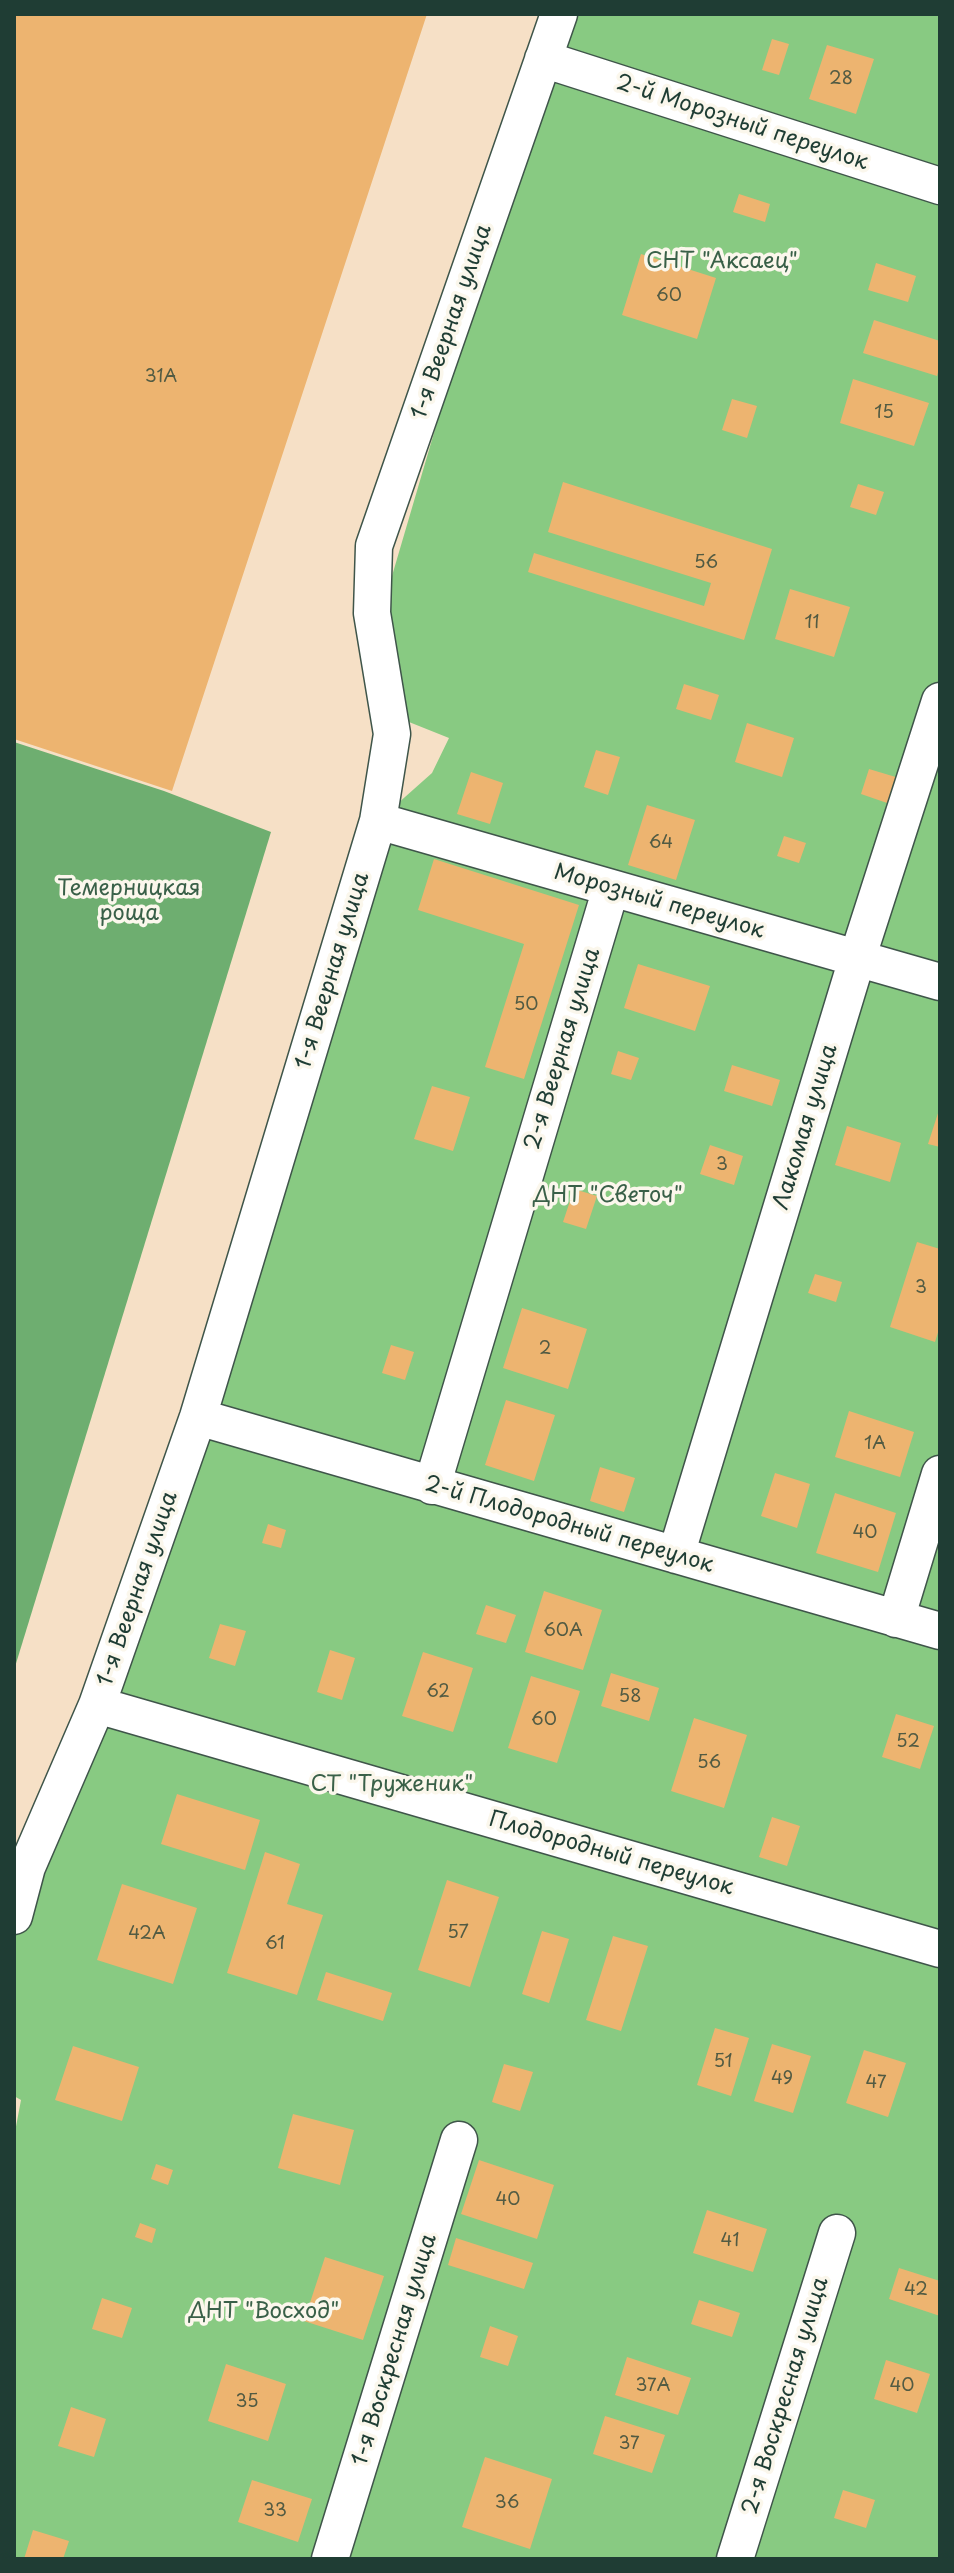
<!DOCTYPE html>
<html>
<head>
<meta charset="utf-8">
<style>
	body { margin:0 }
	#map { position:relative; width:954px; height:2573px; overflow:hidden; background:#f6e0c6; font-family:"Playpen Sans",sans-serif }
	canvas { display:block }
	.frame { position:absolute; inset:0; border:16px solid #1f3d34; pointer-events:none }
</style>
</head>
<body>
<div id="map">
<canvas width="954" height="2573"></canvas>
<div class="frame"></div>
</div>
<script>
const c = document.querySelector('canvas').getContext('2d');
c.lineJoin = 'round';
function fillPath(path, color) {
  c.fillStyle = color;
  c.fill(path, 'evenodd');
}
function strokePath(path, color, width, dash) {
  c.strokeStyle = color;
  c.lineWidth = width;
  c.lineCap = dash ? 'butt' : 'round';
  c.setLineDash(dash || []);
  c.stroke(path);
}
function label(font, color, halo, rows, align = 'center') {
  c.font = font + ' "Playpen Sans",sans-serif';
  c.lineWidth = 7;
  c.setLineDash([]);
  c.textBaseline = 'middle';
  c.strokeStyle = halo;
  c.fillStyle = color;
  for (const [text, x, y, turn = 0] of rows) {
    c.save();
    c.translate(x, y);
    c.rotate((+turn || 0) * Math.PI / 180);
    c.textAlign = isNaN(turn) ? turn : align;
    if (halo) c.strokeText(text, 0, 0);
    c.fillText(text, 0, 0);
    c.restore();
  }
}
fillPath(new Path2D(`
	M577 14H940V2559H14V2137L21 2100 14 2096V1894L193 1421 378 821 432 773 449 738 389 714 387 593 441 409Z`), '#88ca82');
fillPath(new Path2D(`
	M14 742 164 791 271 832 14 1670Z`), '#6eae70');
fillPath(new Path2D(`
	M14 14H427L172 791 14 739Z
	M772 39 789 44 779 75 762 70Z
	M827 45 874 59 856 114 809 99Z
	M739 194 770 204 765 222 733 212Z
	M641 254 716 278 697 339 622 315Z
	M876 263 916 276 908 302 868 290Z
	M874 320 940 341V365L937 376 863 353Z
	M853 379 929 403 914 446 840 423Z
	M732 399 757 406 747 438 722 430Z
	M563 482 772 549 744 640 528 572 534 553 704 606 711 583 548 532Z
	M858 484 884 492 876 515 850 507Z
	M790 589 850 607 834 657 775 639Z
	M684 684 719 695 711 720 676 709Z
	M747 723 794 738 782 777 735 762Z
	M596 750 620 757 608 795 584 787Z
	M869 769 899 778 890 804 861 794Z
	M471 772 503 783 490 824 457 814Z
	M647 805 695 820 676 880 628 865Z
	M784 836 806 843 799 863 777 856Z
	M434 859 579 905 524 1079 485 1067 524 944 418 910Z
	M638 964 710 986 695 1031 624 1008Z
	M618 1051 639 1058 631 1080 611 1074Z
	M732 1065 780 1080 772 1106 724 1091Z
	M432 1086 470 1097 453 1151 414 1139Z
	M940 1107V1147L928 1144Z
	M847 1126 901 1143 890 1182 835 1165Z
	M710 1145 743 1156 734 1185 700 1174Z
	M574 1189 597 1196 586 1229 563 1222Z
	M917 1242 940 1249V1326L935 1342 890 1327Z
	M815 1274 842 1282 836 1302 808 1293Z
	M522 1308 587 1329 568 1389 503 1368Z
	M391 1345 414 1352 405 1380 382 1373Z
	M506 1400 555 1415 534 1481 485 1465Z
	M849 1411 914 1432 900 1477 835 1457Z
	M600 1467 635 1478 624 1512 590 1501Z
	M775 1473 810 1484 797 1528 761 1516Z
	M835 1493 896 1513 878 1572 816 1553Z
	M268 1524 286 1530 281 1548 262 1543Z
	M544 1591 602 1610 583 1670 525 1652Z
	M486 1605 516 1615 506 1643 476 1634Z
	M220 1624 246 1631 235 1666 209 1658Z
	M330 1650 355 1658 342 1700 317 1692Z
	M423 1652 473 1668 453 1732 402 1716Z
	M611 1673 659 1688 649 1721 601 1706Z
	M531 1676 580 1691 557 1763 508 1748Z
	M896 1714 934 1726 920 1769 882 1757Z
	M694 1718 747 1735 724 1808 671 1791Z
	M177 1794 260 1820 245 1870 161 1844Z
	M772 1817 800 1826 787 1866 759 1857Z
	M265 1852 300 1864 287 1904 323 1915 297 1995 227 1973Z
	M447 1880 499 1897 470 1987 418 1970Z
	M122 1884 197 1908 173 1984 97 1960Z
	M542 1931 569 1939 549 2003 522 1994Z
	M613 1936 648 1946 621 2031 586 2020Z
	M326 1972 392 1993 383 2021 317 2000Z
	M715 2028 749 2038 731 2096 697 2085Z
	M772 2044 811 2056 793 2113 754 2101Z
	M73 2046 139 2067 122 2121 55 2100Z
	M864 2050 906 2063 888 2117 846 2103Z
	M504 2064 533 2072 520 2111 492 2102Z
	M293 2114 354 2130 340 2185 278 2168Z
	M479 2160 554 2185 537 2239 461 2214Z
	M156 2164 173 2170 168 2185 151 2179Z
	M707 2210 767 2229 753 2272 693 2253Z
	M140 2223 156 2229 152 2243 135 2237Z
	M456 2238 533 2263 524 2289 448 2265Z
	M325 2257 384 2276 363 2340 304 2321Z
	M899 2268 940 2281V2316L889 2299Z
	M102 2298 132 2308 122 2338 92 2329Z
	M699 2300 740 2313 732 2337 691 2324Z
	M490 2326 518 2336 508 2366 480 2357Z
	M627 2357 691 2378 678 2415 615 2395Z
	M886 2360 930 2374 917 2413 874 2399Z
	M226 2364 286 2384 268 2441 208 2421Z
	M71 2407 106 2419 94 2457 58 2446Z
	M605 2416 665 2435 652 2473 593 2454Z
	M485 2457 552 2479 530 2549 462 2527Z
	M252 2480 312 2499 298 2542 238 2522Z
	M843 2490 875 2500 866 2528 834 2518Z
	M33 2530 69 2541 63 2559H24Z`), '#edb470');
const minor = new Path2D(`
	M543 59 940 186
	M378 821 940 982
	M198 1417 940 1631
	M432 1486 611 888
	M676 1555 857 959 940 701
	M896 1619 940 1474
	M97 1705 940 1949
	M14 1916 27 1867 97 1705 198 1417 378 821 392 734 372 613 374 546 559 14
	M330 2559 459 2140
	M735 2559 837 2233`);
strokePath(minor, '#3f554a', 39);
strokePath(minor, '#fff', 36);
label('18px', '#525b43', null, [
	["28",841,79],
	["60",669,296],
	["31А",161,377],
	["15",884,413],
	["56",706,563],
	["11",812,623],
	["64",661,843],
	["50",526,1005],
	["3",722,1165],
	["3",921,1288],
	["2",545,1349],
	["1А",875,1444],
	["40",865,1533],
	["60А",563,1631],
	["62",438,1692],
	["58",630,1697],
	["60",544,1720],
	["52",908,1742],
	["56",709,1763],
	["57",458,1933],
	["42А",147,1934],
	["61",275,1944],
	["51",723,2062],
	["49",782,2079],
	["47",876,2083],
	["40",508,2200],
	["41",730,2241],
	["42",916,2290],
	["37А",653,2386],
	["40",902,2386],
	["35",247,2402],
	["37",629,2444],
	["36",507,2503],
	["33",275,2511]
]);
label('22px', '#1f3d34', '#fbf7ec', [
	["2-й Морозный переулок",742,123,18],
	["1-я Веерная улица",452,322,-71],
	["Морозный переулок",659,902,16],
	["1-я Веерная улица",333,971,-73],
	["2-я Веерная улица",563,1049,-73],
	["Лакомая улица",806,1127,-73],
	["2-й Плодородный переулок",569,1525,16],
	["1-я Веерная улица",138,1589,-71],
	["Плодородный переулок",611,1854,16],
	["1-я Воскресная улица",395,2350,-73],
	["2-я Воскресная улица",786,2396,-73]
]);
label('22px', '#396048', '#fbf7ec', [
	["СНТ \"Аксаец\"",722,262],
	["Темерницкая",129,889],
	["роща",129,914],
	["ДНТ \"Светоч\"",608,1196],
	["СТ \"Труженик\"",392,1785],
	["ДНТ \"Восход\"",264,2312]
]);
</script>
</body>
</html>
